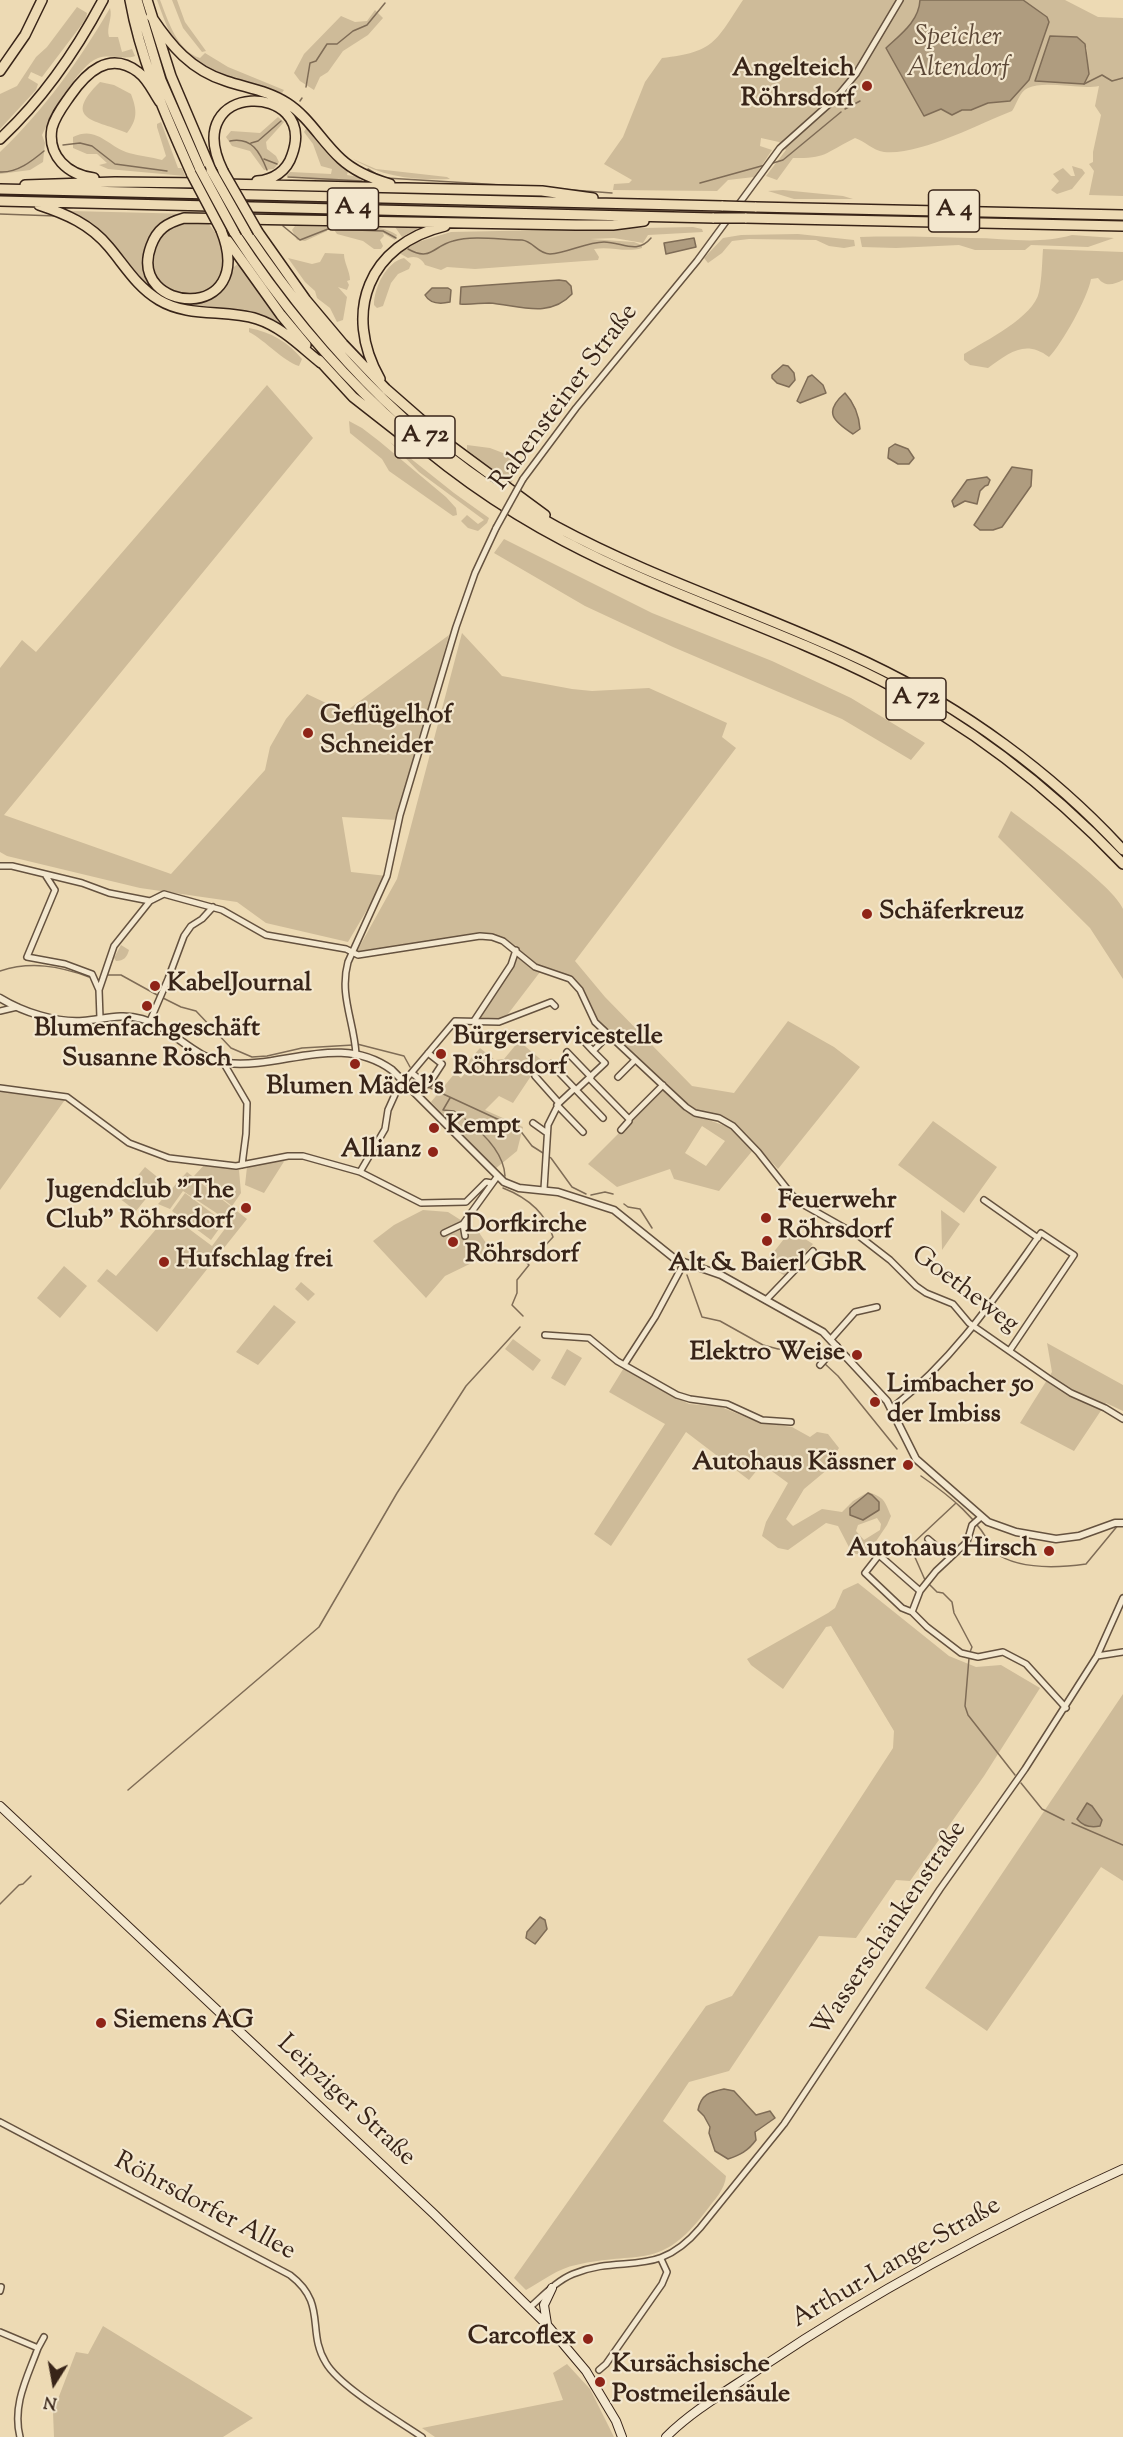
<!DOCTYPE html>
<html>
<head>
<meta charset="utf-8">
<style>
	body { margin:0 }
	#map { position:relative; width:1123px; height:2437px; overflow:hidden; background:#eddab4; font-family:"Sorts Mill Goudy",serif }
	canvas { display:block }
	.north { position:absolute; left:24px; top:2353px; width:60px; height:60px; -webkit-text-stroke:4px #f3e7ce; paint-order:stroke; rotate:191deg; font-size:16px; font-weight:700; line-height:24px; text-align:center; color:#382418 }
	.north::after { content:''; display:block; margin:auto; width:21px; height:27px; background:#382418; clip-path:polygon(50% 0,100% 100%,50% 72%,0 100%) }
</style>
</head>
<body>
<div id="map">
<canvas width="1123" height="2437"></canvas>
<div class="north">N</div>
</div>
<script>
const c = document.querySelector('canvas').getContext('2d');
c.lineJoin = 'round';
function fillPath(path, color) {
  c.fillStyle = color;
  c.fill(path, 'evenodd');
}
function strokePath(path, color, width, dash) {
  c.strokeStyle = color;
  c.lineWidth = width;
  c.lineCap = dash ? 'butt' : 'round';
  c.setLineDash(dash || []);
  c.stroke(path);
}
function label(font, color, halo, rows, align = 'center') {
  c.font = font + ' "Sorts Mill Goudy",serif';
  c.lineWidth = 4.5;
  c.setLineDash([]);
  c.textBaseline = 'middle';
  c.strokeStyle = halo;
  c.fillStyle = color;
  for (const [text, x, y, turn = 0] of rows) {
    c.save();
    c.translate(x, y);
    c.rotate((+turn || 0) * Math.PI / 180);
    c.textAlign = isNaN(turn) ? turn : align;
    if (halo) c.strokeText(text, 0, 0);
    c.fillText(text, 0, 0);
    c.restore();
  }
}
fillPath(new Path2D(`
	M157 0H160C168 20 177 51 200 58L205 53 228 67 284 90 282 93C249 82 199 75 178 46 168 32 163 16 157 0Z
	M172 0H177L185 22 206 51 202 52 183 28Z
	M743 0H1065L1098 17 1123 18V196L1089 195 1094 171 1089 164 1093 162V152L1101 115 1095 106 1099 86C1079 90 1045 80 1028 88 1019 92 1017 104 1012 111 979 124 918 156 884 152 872 150 865 141 855 138 826 152 827 159 793 158L777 180 766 176 786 150 779 142 761 138 760 146 772 150 754 177 728 180 717 191 613 190 614 184 629 183 632 180 604 164 623 137 645 82 662 58C715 52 715 42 743 0ZM1077 37 1087 48 1088 76 1083 84 1058 80Z
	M77 7 87 13 86 19 42 77 31 72 28 78 38 84 36 90 0 129V94L17 86 36 57 47 47Z
	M110 8C113 18 106 27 109 37H118L122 52 132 49 135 56C124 60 110 54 98 58 77 66 52 116 42 135L45 143 43 162 30 170 0 174V152C45 109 79 61 110 8Z
	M375 10 383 18 368 35 343 51 328 72 320 77 314 90 300 81 294 73 304 54 341 16 355 22 367 21Z
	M100 82 114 85 131 94C137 110 138 119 127 133 98 120 60 121 100 82Z
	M278 117 284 122 266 142 267 149 276 156 279 162 274 169 264 170 250 151 232 146 226 137 231 131 260 133Z
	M161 122 178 168H182L185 176 108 169 99 165 107 163 97 154H87L73 148V137C97 125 108 147 129 153 140 156 151 157 162 160L166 156 157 127V124Z
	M307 127 348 171 347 175 359 177 361 181 330 182 286 176 290 172 331 174 332 169 321 166 313 144 304 132Z
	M353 159 376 169 447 177 450 179C415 180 384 178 353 159Z
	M1072 166 1082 169 1085 173 1072 189 1057 194 1051 190 1059 181 1053 174 1063 168 1071 176H1075Z
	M783 190 843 196 853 199H794L768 191Z
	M71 211 193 214C183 217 170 216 160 224 122 253 160 319 204 300 220 293 224 272 238 264L284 327 265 317 188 306 161 296 138 278 112 243 97 228Z
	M194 220 208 223C220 237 229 254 222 273 213 296 183 303 164 288 146 274 149 240 168 228 175 223 186 222 194 220Z
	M400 225 422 226 402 237 395 227Z
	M295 226 327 227V231L305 241 297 240 292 230Z
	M332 227C352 226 380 223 397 235L395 240 383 233 384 236 380 240 383 246 381 249H374L363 241 337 234Z
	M693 227 702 229 703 232 648 235 643 243 614 238 590 239 634 242 642 245V248C625 253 611 246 594 249L599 257 598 260 475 269 447 267 441 270 425 265C422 259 416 255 408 258L399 253 411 244 451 232Z
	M798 234 854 240 855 246 844 248 829 246 816 240 749 239 732 241 722 253 708 263 704 258 723 238 741 235Z
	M1072 235 1114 238 1088 247 1031 245 1025 250H975L959 245 896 248 862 247 860 237C897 236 934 237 971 238 1006 238 1037 245 1072 235Z
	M1043 249 1123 252V280C1113 285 1105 287 1098 278L1091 279C1088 297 1062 344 1049 357 1025 339 1009 353 988 368L970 365 964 360V354C985 341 1034 317 1039 292 1042 278 1042 263 1043 249Z
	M325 253 344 254C344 263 350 271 350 280L347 281 349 285 347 290 338 287 347 297 343 320 337 322 330 308 317 298 315 291 305 282 288 258 312 264 320 262Z
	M404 258 411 264 409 269 398 274 391 283 383 306 377 308 374 305C374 288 386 262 404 258Z
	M249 328C271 332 288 342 302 359L299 366C283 361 266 341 249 332Z
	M267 385 313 438 4 815 171 874 265 770 270 747 286 719 307 694 345 712 449 635 397 820 342 817 351 872 387 876 348 942 266 923 237 902 140 888 7 856 0 852V668L22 640 36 652Z
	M349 421 362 428 379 441 446 497 456 508 457 515 453 516 389 471 382 459 350 433Z
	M390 442 454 493 489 518 487 523 478 531 468 528 461 521 467 515 478 524 484 520 419 472Z
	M467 445 490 448 524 461 511 483 467 450Z
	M504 539 652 613 772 661 851 698 925 743 911 760 842 719 673 647 585 606 494 553Z
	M462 633 502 676 572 689 592 691 649 688 727 723 722 737 736 748 575 961 605 997 692 1086 734 1093 788 1021 834 1047 860 1067 778 1169 738 1126 717 1115 695 1110 671 1090 594 1016 580 985 570 976 539 967 519 949 489 933 364 953 357 951 397 879Z
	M1011 811C1033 828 1115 887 1123 909 1123 918 1123 966 1123 979L1090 928 998 837Z
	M121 945 129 950C127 957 124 961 116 961L114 958Z
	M517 954 540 972 508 1014 499 1020 478 1019Z
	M519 1041 545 1063 531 1076 513 1103 499 1096 485 1110 523 1127 517 1151 495 1169 431 1102 455 1073 461 1078 471 1067 467 1063 480 1048 495 1060 504 1059Z
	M0 1088 67 1097 0 1190Z
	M663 1089 686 1112 731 1128 753 1150 719 1191 674 1179 670 1169 617 1187 588 1164ZM702 1126 725 1141 706 1166 685 1153Z
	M933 1121 997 1167 964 1213 898 1165Z
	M285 1160 264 1193 245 1185 247 1167Z
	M205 1164 239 1170 241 1193 232 1206 194 1176Z
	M145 1167 161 1180 136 1211 119 1198Z
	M187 1172 247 1219 157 1332 97 1281 107 1269 116 1276 169 1214 212 1246 230 1222 183 1191 170 1209 158 1204Z
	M185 1193 224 1222 211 1240 172 1211Z
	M423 1210 448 1212 478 1231 486 1243 480 1259 445 1276 426 1298 373 1241 394 1225Z
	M941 1210 960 1224 942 1250Z
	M791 1230 813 1244 785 1276 765 1263Z
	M64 1266 87 1286 60 1318 37 1298Z
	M301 1282 315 1294 308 1301 295 1289Z
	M274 1305 296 1322 258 1365 236 1352Z
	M513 1339 541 1360 533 1371 505 1349Z
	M1047 1343 1123 1385V1411L1106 1403 1074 1451 1020 1423 1052 1372Z
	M567 1349 582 1358 565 1386 551 1378Z
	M625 1366 654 1386 689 1404 721 1407 758 1422 792 1427 810 1437 817 1432 828 1434 839 1448 829 1463 828 1469 804 1489 786 1519 793 1526 822 1509 842 1512 853 1501 868 1492C885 1498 884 1500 891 1516L887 1525 866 1556 852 1553 838 1526 826 1523 788 1550 778 1548 762 1536 766 1522 788 1483 762 1464 749 1480 686 1432 611 1546 594 1534 665 1424 609 1392ZM877 1518 881 1524 880 1530 864 1540 856 1531 858 1525Z
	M858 1583 949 1656 976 1667 1001 1665 1040 1688 984 1776 910 1881 896 1880 856 1938 819 1936 729 2071 689 2082 663 2121 726 2176C725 2190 714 2200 706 2211 660 2272 639 2250 576 2265 559 2268 542 2281 526 2290L514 2278 706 2006 732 1996 893 1748 894 1731 831 1626 826 1627 783 1689 751 1665 747 1659 828 1613 835 1608 843 1590Z
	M1123 1694V1881L1101 1867 987 2031 925 1988Z
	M103 2326 253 2418 223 2437H54L53 2412 76 2352 88 2354Z
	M567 2364 590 2389 614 2437H435L422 2428 563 2400 553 2373Z`), '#cebb99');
const water = new Path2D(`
	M920 0H1023L1047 17 1049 22 1029 80 1010 101 988 103 971 110H962L952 115 941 109 924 116 886 48C901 34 919 21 920 0Z
	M1050 36 1077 37 1085 44 1089 74 1084 84 1035 81Z
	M694 238 696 247 666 254 664 243Z
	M559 280 566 281 571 286 572 294C549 319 518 305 489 303 480 303 470 305 460 304L461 287Z
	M432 288H448L451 290 450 302C441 304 430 304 425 295Z
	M783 365 788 366 794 373 795 380 789 387 777 383 772 378V375Z
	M812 375 823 385 826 393 800 403 797 401 808 377Z
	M845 393C855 404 859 415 860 429L853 434C833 421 823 412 845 393Z
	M895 444 908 449 914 458 909 464H898L888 458 889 448Z
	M1012 467 1032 470 1031 486 1002 527 993 530H980L974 525Z
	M987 477 990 480 988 485 985 486 980 491 977 504 965 501 954 507 952 501 967 480Z
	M868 1493 872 1495 879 1502V1510L863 1520 850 1515V1508Z
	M1087 1803 1092 1806 1102 1820 1100 1826C1091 1828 1083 1826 1077 1819Z
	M540 1917 545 1920 547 1929 535 1944 526 1938 527 1932Z
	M724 2089 734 2091 756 2115 770 2111 775 2118 755 2132 756 2140C748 2151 740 2155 728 2159L715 2151 709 2133 710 2127 704 2116 698 2110C701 2094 710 2092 724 2089Z`);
fillPath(water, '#af9c7f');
strokePath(water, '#7f6c56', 1.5);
strokePath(new Path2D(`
	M1084 84 1102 75 1112 81 1123 78
	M306 87 310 63 316 61 327 44H337L353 31 367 25 385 3
	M300 101 302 98
	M845 109 860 101
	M230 141C252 137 260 152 267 170
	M251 143 258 141 281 121
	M63 145 80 143 92 146 115 164 167 171
	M264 159 277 164
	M773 163 783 160 841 112
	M368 169 381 177
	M0 172C17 173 32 161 44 151
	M288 177 362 181
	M386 178 519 186
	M700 183 765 165
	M559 189 612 193
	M0 214 56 216
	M283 226 300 240 328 229 383 231 396 238
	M408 249C431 262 433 246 453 241 474 235 501 240 522 240 533 241 538 254 550 254 568 253 586 242 604 242 622 242 637 255 651 238
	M0 971C31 961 59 966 89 977
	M106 975H121L159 996
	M163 998 181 1007 196 1011 231 1048 252 1057 267 1056 302 1048 353 1045
	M357 1044 404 1056 410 1067
	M428 1087 519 1129 532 1146 543 1153
	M450 1098 443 1110 454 1111 459 1115
	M465 1119C482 1132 504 1153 505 1176
	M548 1156 551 1158 572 1187 586 1194
	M503 1188C526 1197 546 1213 553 1237L542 1249 528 1254 525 1261 529 1265 517 1280V1293L512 1305 523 1316
	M591 1195 605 1192 613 1194
	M624 1204 628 1207 640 1209 652 1228
	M687 1275 702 1317 720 1321 763 1345 778 1349H796L819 1361
	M824 1363 838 1376 897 1449
	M921 1476C950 1496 979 1519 994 1552 1018 1570 1057 1568 1086 1564L1119 1524
	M925 1580 910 1546 956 1503
	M928 1583 937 1592 943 1593 952 1602 954 1613 972 1647 970 1652
	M969 1658 965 1706 968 1715 1015 1775
	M1021 1783 1042 1809 1064 1820
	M128 1790 319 1627 397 1493 466 1386 520 1327
	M1072 1823 1123 1845
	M0 1904 19 1885 23 1884 31 1876`), '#7f6c56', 1.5);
const minor = new Path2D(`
	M523 479 576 408 697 261 780 148 836 98 856 74 900 0
	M0 866H12L82 883 109 893 150 901 164 894 171 896 222 910 266 935 346 949 358 955 480 936 492 937 503 941 535 967 570 979 580 990 595 1022 686 1107 695 1113 719 1118 733 1126 758 1152 792 1195 804 1205 859 1236 890 1260 916 1286 926 1293 953 1304 969 1323 1048 1378 1071 1393 1105 1408 1123 1419
	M46 876 55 890 27 957 65 964 92 974 99 990 100 1018
	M99 990 114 946 150 901
	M0 1011 17 1007
	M150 1021 168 979 184 936 191 926 202 919 213 907
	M474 1021 511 965 516 950
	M580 1037 593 1051
	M567 1052 591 1077
	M356 1054C354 1021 339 995 348 962L387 876 400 815 456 627 475 573 496 528
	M223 1062 247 1103 246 1134 242 1165
	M551 1064 603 1118
	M412 1073 426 1085 429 1084 442 1064 428 1053
	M535 1076 559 1103
	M618 1077 635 1060
	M589 1078 629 1119
	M0 1088 67 1097 129 1143 169 1158 236 1166 288 1156H303L360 1172 421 1203 466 1202 486 1182 492 1183
	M576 1090 605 1063 593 1051 609 1035
	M557 1105 583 1132
	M533 1123 547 1133
	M621 1130 629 1121V1119L663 1085
	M360 1172 385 1129 388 1110 397 1090 455 1021 499 1022 551 1002 555 1006
	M544 1189 548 1125 559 1103 574 1089
	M984 1200 1038 1238
	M463 1224 465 1236
	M444 1233 463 1224 497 1177
	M766 1300 813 1251
	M545 1335 589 1338 617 1361 677 1395 690 1399 727 1404 762 1420 791 1422
	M831 1339 855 1312 877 1307
	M624 1365 655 1317 684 1263
	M820 1365 837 1346
	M892 1408C956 1357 994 1299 1041 1233L1074 1255 1010 1350
	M981 1517 972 1525 967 1542 936 1571 920 1591 879 1555 865 1573 902 1608 912 1612 927 1627 961 1653 978 1657 1003 1652 1026 1664 1066 1708
	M928 1539 950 1558
	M912 1612 920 1591
	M1097 1656 1123 1652
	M0 2122 290 2275C328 2304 306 2331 326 2363 340 2387 397 2420 422 2437
	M0 2291 1 2287
	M529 2308C543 2296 556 2281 573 2274 624 2253 656 2280 700 2228L784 2124 940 1889 1025 1769 1097 1656 1123 1598
	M0 2332 38 2348C27 2378 12 2405 20 2437
	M38 2348 44 2337
	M599 2370 606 2364 662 2284 667 2272 661 2259`);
const tertiary = new Path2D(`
	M0 998C23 1012 56 1023 83 1021 104 1019 122 1013 142 1019 174 1028 193 1059 227 1063 283 1069 340 1032 392 1070L504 1182 519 1188 558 1192 614 1210 675 1259 721 1275 823 1332 887 1401 916 1459 988 1522 1016 1532 1056 1539 1079 1536 1115 1523H1123`);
const secondary = new Path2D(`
	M0 1806 434 2214 548 2326 586 2371 616 2421 622 2437
	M547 2324 544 2305 552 2288
	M666 2437C694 2409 732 2388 765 2365 878 2289 999 2225 1123 2169`);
const motorway = new Path2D(`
	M130 0C141 62 167 118 192 175
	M137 0 161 80 200 169
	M147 0 171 76 211 170
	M151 16C171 46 191 70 226 81 247 88 269 91 287 103 309 117 322 142 341 159 355 172 373 179 390 184
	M0 71 25 35 42 0
	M0 139C43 99 76 51 103 0
	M223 171C178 80 319 81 292 155 287 171 273 180 257 181
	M94 178C68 175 47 156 52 128 55 116 63 106 70 96 86 73 109 50 138 72 148 79 153 92 160 102
	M223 184 542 191 593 198
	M25 185 115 182 203 183
	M0 189 723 206
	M0 201 714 218
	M39 205C66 214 90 224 109 247 125 266 137 287 159 300 189 318 225 309 257 319 282 327 301 347 321 363
	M755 207 1123 215
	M745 218 1123 226
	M221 230C259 324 126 314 151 246 157 229 167 223 184 218L576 225H613L644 221
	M234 232C318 361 427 469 564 541 666 595 777 628 880 680 972 726 1052 790 1123 864
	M246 232C330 356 424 455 557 527 657 581 766 614 868 663 963 708 1052 773 1123 850
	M258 232 306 300 343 344 386 389 450 445 545 515
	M228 241 281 315 306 345
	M319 360 353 397 399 433
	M380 379C342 312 369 244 445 226`);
strokePath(minor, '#65523f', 8);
strokePath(tertiary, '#65523f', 9);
strokePath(secondary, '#382418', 10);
strokePath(motorway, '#382418', 12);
strokePath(minor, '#f3e7ce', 5);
strokePath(tertiary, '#f3e7ce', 6);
strokePath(secondary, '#f3e7ce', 8);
strokePath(motorway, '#eddab4', 9);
const minorBridge = new Path2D(`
	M496 528 523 479`);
const motorwayBridge = new Path2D(`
	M200 169 234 232
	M211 170 246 232
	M223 171 258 232
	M192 175 221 230
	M723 206 755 207
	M714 218H745`);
strokePath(minorBridge, '#65523f', 8, []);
strokePath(motorwayBridge, '#382418', 12, []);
strokePath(minorBridge, '#f3e7ce', 5);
strokePath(motorwayBridge, '#eddab4', 9);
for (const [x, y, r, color] of [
	[867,86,6,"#8f2418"],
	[308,733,6,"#8f2418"],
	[867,914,6,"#8f2418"],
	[155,986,6,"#8f2418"],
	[147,1006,6,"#8f2418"],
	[441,1054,6,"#8f2418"],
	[355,1064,6,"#8f2418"],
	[434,1128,6,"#8f2418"],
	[433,1152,6,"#8f2418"],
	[246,1208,6,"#8f2418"],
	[766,1218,6,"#8f2418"],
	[767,1241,6,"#8f2418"],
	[453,1242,6,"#8f2418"],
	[164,1262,6,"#8f2418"],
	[857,1355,6,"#8f2418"],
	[875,1402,6,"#8f2418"],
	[908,1465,6,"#8f2418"],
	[1049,1551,6,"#8f2418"],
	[101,2023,6,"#8f2418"],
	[588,2339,6,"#8f2418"],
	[600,2382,6,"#8f2418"]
]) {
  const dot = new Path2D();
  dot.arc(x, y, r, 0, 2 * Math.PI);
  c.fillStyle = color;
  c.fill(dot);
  strokePath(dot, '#f3e7ce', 2);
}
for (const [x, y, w] of [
	[353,209,51],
	[954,211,51],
	[425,437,60],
	[916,699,60]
]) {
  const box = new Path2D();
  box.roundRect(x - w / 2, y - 21, w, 42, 4.5);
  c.fillStyle = '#f3e7ce';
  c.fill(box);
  strokePath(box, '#382418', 1.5);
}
label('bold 24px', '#382418', null, [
	["A 4",353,209],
	["A 4",954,211],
	["A 72",425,437],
	["A 72",916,699]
]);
label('bold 26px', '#382418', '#f3e7ce', [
	["Angelteich",855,71,"right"],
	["Röhrsdorf",855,101,"right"],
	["Geflügelhof",320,718],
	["Schneider",320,748],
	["Schäferkreuz",879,914],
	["KabelJournal",167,986],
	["Blumenfachgeschäft",147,1031,"center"],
	["Susanne Rösch",147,1061,"center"],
	["Bürgerservicestelle",453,1039],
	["Röhrsdorf",453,1069],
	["Blumen Mädel's",355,1089,"center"],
	["Kempt",446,1128],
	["Allianz",421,1152,"right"],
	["Jugendclub \"The",234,1193,"right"],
	["Club\" Röhrsdorf",234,1223,"right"],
	["Feuerwehr",778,1203],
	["Röhrsdorf",778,1233],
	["Dorfkirche",465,1227],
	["Röhrsdorf",465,1257],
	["Hufschlag frei",176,1262],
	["Alt & Baierl GbR",767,1266,"center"],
	["Elektro Weise",845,1355,"right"],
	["Limbacher 50",887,1387],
	["der Imbiss",887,1417],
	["Autohaus Kässner",896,1465,"right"],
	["Autohaus Hirsch",1037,1551,"right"],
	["Siemens AG",113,2023],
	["Carcoflex",576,2339,"right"],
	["Kursächsische",612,2367],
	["Postmeilensäule",612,2397]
], 'left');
label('26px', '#382418', '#f3e7ce', [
	["Rabensteiner Straße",566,398,-53],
	["Goetheweg",964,1291,37],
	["Wasserschänkenstraße",891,1930,-56],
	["Leipziger Straße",345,2102,43],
	["Röhrsdorfer Allee",204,2208,28],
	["Arthur-Lange-Straße",897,2264,-30]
]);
label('italic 27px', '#5c4837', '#f3e7ce', [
	["Speicher",958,39],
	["Altendorf",958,70]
]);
</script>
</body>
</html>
